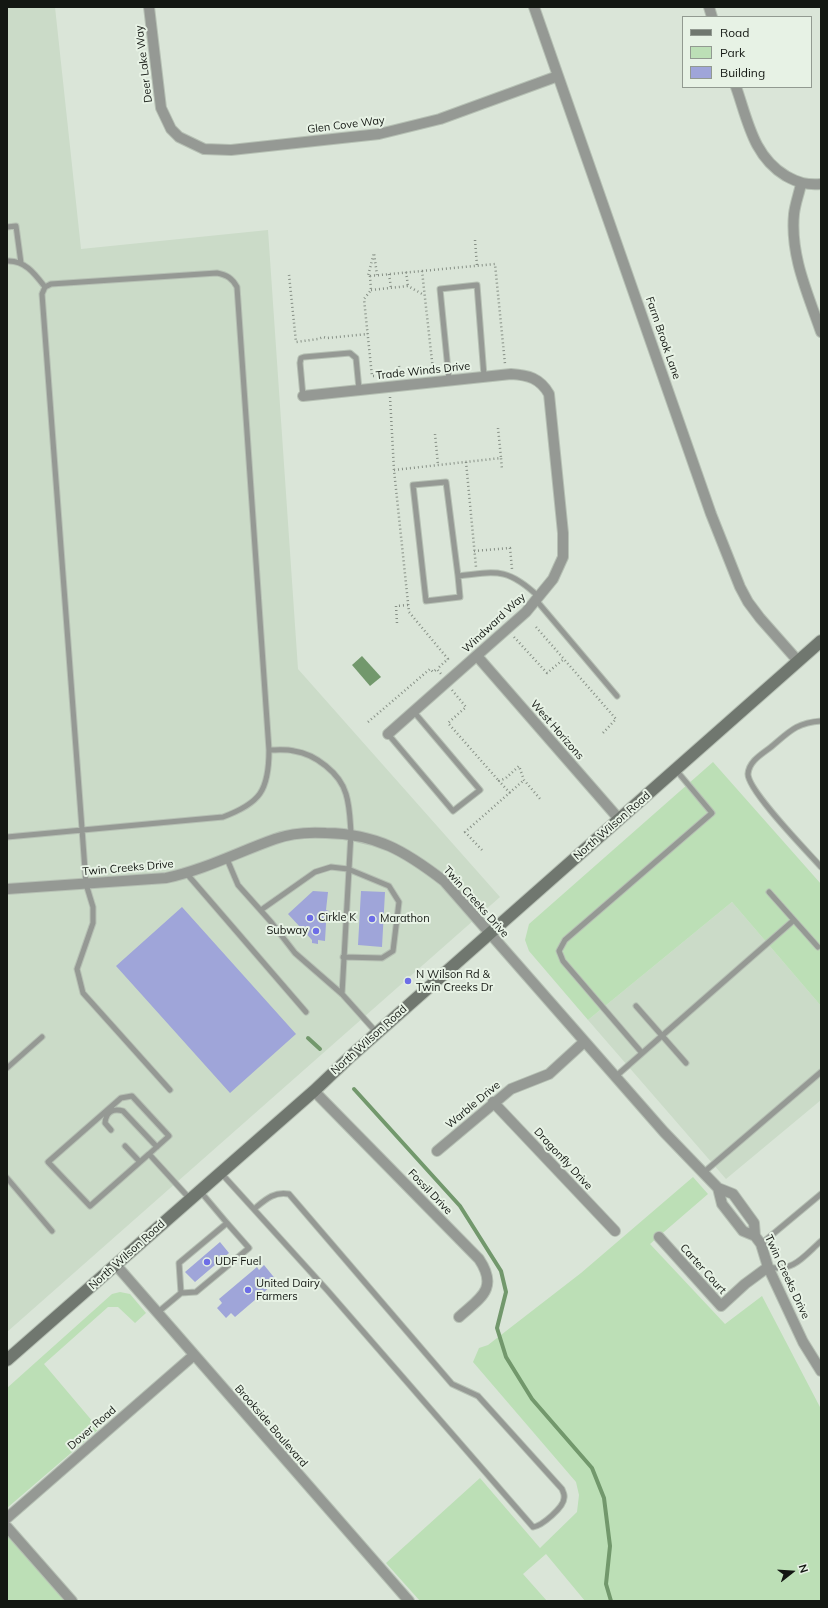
<!DOCTYPE html>
<html>
<head>
<meta charset="utf-8">
<style>
	body { margin:0 }
	#map { position:relative; width:828px; height:1608px; overflow:hidden; background:#dae5d8; font-family:Mulish,sans-serif }
	canvas { display:block }
	.frame { position:absolute; inset:0; border:8px solid #131712; pointer-events:none }
	.legend { position:absolute; left:682px; top:16px; width:130px; height:72px; box-sizing:border-box; background:#e7f2e5; border:1px solid #929a91; margin:0; padding:5px 7px; list-style:none; font-size:12px; color:#131712 }
	.legend li { display:flex; align-items:center; gap:8px; height:20px }
	.legend b { width:20px; border:1px solid #929a91 }
	.north { position:absolute; left:772px; top:1552px; width:40px; height:40px; -webkit-text-stroke:3px #e7f2e5; paint-order:stroke; rotate:73deg; font-size:11px; font-weight:700; line-height:16px; text-align:center; color:#131712 }
	.north::after { content:''; display:block; margin:auto; width:14px; height:18px; background:#131712; clip-path:polygon(50% 0,100% 100%,50% 72%,0 100%) }
</style>
</head>
<body>
<div id="map">
<canvas width="828" height="1608"></canvas>
<div class="frame"></div>
<ul class="legend">
<li><b style="height:5px;background:#70776f"></b>Road</li>
<li><b style="height:11px;background:#bcdfb6"></b>Park</li>
<li><b style="height:11px;background:#9fa5d9"></b>Building</li>
</ul>
<div class="north">N</div>
</div>
<script>
const c = document.querySelector('canvas').getContext('2d');
c.lineJoin = 'round';
function fillPath(path, color) {
  c.fillStyle = color;
  c.fill(path, 'evenodd');
}
function strokePath(path, color, width, dash) {
  c.strokeStyle = color;
  c.lineWidth = width;
  c.lineCap = dash ? 'butt' : 'round';
  c.setLineDash(dash || []);
  c.stroke(path);
}
function label(font, color, halo, rows, align = 'center') {
  c.font = font + ' Mulish,sans-serif';
  c.lineWidth = 4;
  c.setLineDash([]);
  c.textBaseline = 'middle';
  c.strokeStyle = halo;
  c.fillStyle = color;
  for (const [text, x, y, turn = 0] of rows) {
    c.save();
    c.translate(x, y);
    c.rotate((+turn || 0) * Math.PI / 180);
    c.textAlign = isNaN(turn) ? turn : align;
    if (halo) c.strokeText(text, 0, 0);
    c.fillText(text, 0, 0);
    c.restore();
  }
}
fillPath(new Path2D(`
	M7 7H55L81 249 268 230 298 669 500 897 7 1332Z
	M732 902 821 1006V1100L726 1179 588 1020Z`), '#cbdbc8');
fillPath(new Path2D(`
	M713 762 821 884V1006L732 902 588 1020 529 951 525 940 529 924Z
	M693 1177 708 1194 650 1244 725 1324 762 1296 821 1409V1601H585L546 1554 523 1574 547 1601H420L386 1563 480 1478 540 1548 577 1512 579 1495 576 1482 473 1362 479 1348 488 1345 581 1273Z
	M120 1292 130 1294 146 1313 135 1323 118 1307H108L44 1364 99 1429 7 1508V1388L112 1294Z
	M7 1532 67 1601H9L7 1598Z`), '#bcdfb6');
fillPath(new Path2D(`
	M362 656 381 677 370 686 352 665Z`), '#72986c');
strokePath(new Path2D(`
	M308 1038 320 1049
	M354 1089 460 1206 501 1271 506 1292 497 1328 506 1357 532 1399 592 1468 604 1498 610 1546 606 1584 611 1601`), '#72986c', 4);
fillPath(new Path2D(`
	M313 891 328 892 326 910 329 911 328 923H326L325 941 318 940V944L312 943V940L288 914Z
	M361 891 385 892 382 947 358 945Z
	M182 907 296 1034 230 1093 116 966Z
	M220 1242 229 1253 195 1282 185 1272Z
	M264 1265 277 1281 235 1317 231 1313 226 1318 217 1308 222 1303 219 1299 257 1267 259 1270Z`), '#9fa5d9');
const lane = new Path2D(`
	M7 227 16 226 21 263
	M7 261C25 260 35 274 45 287
	M449 380 440 289 477 285 484 376
	M303 396 300 363 301 358 304 357 350 353 356 358 359 389
	M458 576 446 482 413 485 426 601 460 597 458 576C498 571 508 568 539 597
	M536 600 617 696
	M821 721C796 723 790 731 771 747 762 754 749 761 748 774 748 791 807 851 821 867
	M388 734 453 811 480 790 414 712
	M269 750C277 750 286 749 294 751 315 754 340 773 346 794 350 807 350 820 351 833L342 994
	M7 837 223 817C260 803 269 791 269 750L237 287C232 278 227 275 217 273L51 284 45 287 42 294 82 829 86 884 93 907V923L77 969 83 993 170 1090
	M227 859 238 885 271 922 295 953 342 994 377 1033
	M187 874 306 1012
	M769 892 818 947
	M261 910 315 872 331 867 348 869 389 886 399 902 393 951 382 958 343 957
	M636 1006 686 1063
	M642 1053 563 961 559 951 565 940 712 813 676 770
	M7 1068 42 1037
	M615 1077 794 920
	M111 1130 105 1123C106 1112 113 1108 123 1111L157 1147
	M125 1146 140 1162
	M149 1154 169 1136 132 1096 121 1098 48 1162 90 1206 149 1154 190 1199
	M221 1173 327 1290 533 1527C542 1526 564 1507 564 1498 565 1495 563 1492 562 1489L478 1396 452 1384 289 1194C274 1191 265 1200 254 1209
	M703 1173 821 1072
	M7 1178 52 1231
	M761 1244 821 1194
	M768 1267C794 1272 803 1257 821 1241
	M181 1293 196 1292 249 1248 227 1223
	M157 1313 181 1293 179 1263 227 1223 200 1191`);
const street = new Path2D(`
	M149 7 161 108 171 129 179 137 204 149 231 150 379 134 440 119 558 76
	M534 7 711 514 740 587 748 602 760 618 798 661
	M709 7 712 17
	M736 87C748 121 753 156 786 176 799 183 806 185 821 184
	M801 184C799 194 795 204 794 214 790 256 808 294 821 332
	M303 396 511 374C528 375 540 378 549 394L563 533V557L553 579 526 612 388 734
	M477 656 619 819
	M7 889 166 878C204 870 238 852 275 839 291 833 309 832 326 833 377 834 405 851 444 881L664 1132 718 1188 733 1194 754 1223 755 1236
	M314 1091 479 1259C499 1289 480 1298 459 1317
	M493 1102 615 1231
	M437 1151 511 1089 549 1074 584 1042
	M718 1188 722 1204 743 1231 755 1236 761 1244 768 1267 803 1342 821 1371
	M659 1237 721 1306 745 1284 768 1267
	M116 1265 409 1601
	M7 1518 194 1355
	M7 1527 72 1601`);
const secondary = new Path2D(`
	M7 1360 314 1091 351 1056 821 641`);
strokePath(lane, '#b6c0b4', 7);
strokePath(street, '#b6c0b4', 12);
strokePath(secondary, '#b6c0b4', 14);
strokePath(new Path2D(`
	M475 240 477 266
	M422 271 495 264 505 364
	M406 272 408 286H406
	M389 274 391 288
	M289 275 296 342 318 339 323 337 327 338 368 334
	M370 276 422 271 433 370H430
	M371 290 408 286 424 295
	M399 366 400 373
	M374 376H372L364 299 371 290 370 276H368L374 253 377 275
	M390 397 394 470 409 612 448 659 437 669
	M498 428 501 458
	M435 434 438 465
	M466 462 476 567
	M394 470 501 458 502 469
	M474 551 510 548 512 569
	M397 623 396 606 408 605
	M536 627 616 719 602 734
	M514 637 547 673 564 659
	M452 690 466 707 448 723 499 781
	M368 722 430 669 433 672 437 669 441 674
	M510 793 499 781 506 778 519 766 524 780 541 800
	M482 850 465 832 524 780`), '#879086', 2.5, [1, 3]);
strokePath(lane, '#959994', 5);
strokePath(street, '#959994', 10);
strokePath(secondary, '#70776f', 12);
for (const [x, y, r, color] of [
	[310,918,4,"#6d6de7"],
	[372,919,4,"#6d6de7"],
	[316,931,4,"#6d6de7"],
	[408,981,4,"#6d6de7"],
	[207,1262,4,"#6d6de7"],
	[248,1290,4,"#6d6de7"]
]) {
  const dot = new Path2D();
  dot.arc(x, y, r, 0, 2 * Math.PI);
  c.fillStyle = color;
  c.fill(dot);
  strokePath(dot, '#e7f2e5', 1.5);
}
label('11px', '#131712', '#e7f2e5', [
	["Deer Lake Way",144,64,-97],
	["Glen Cove Way",346,125,-7],
	["Farm Brook Lane",663,338,71],
	["Trade Winds Drive",423,371,-6],
	["Windward Way",494,623,-43],
	["West Horizons",557,730,49],
	["North Wilson Road",612,826,-41],
	["Twin Creeks Drive",128,868,-5],
	["Twin Creeks Drive",476,902,48],
	["North Wilson Road",369,1040,-42],
	["Warble Drive",473,1105,-40],
	["Dragonfly Drive",563,1159,47],
	["Fossil Drive",430,1192,46],
	["North Wilson Road",127,1255,-42],
	["Carter Court",703,1269,48],
	["Twin Creeks Drive",787,1277,65],
	["Brookside Boulevard",271,1426,49],
	["Dover Road",92,1428,-41]
]);
label('11px', '#131712', '#e7f2e5', [
	["Cirkle K",318,918],
	["Marathon",380,919],
	["Subway",308,931,"right"],
	["N Wilson Rd &",416,975],
	["Twin Creeks Dr",416,988],
	["UDF Fuel",215,1262],
	["United Dairy",256,1284],
	["Farmers",256,1297]
], 'left');
</script>
</body>
</html>
